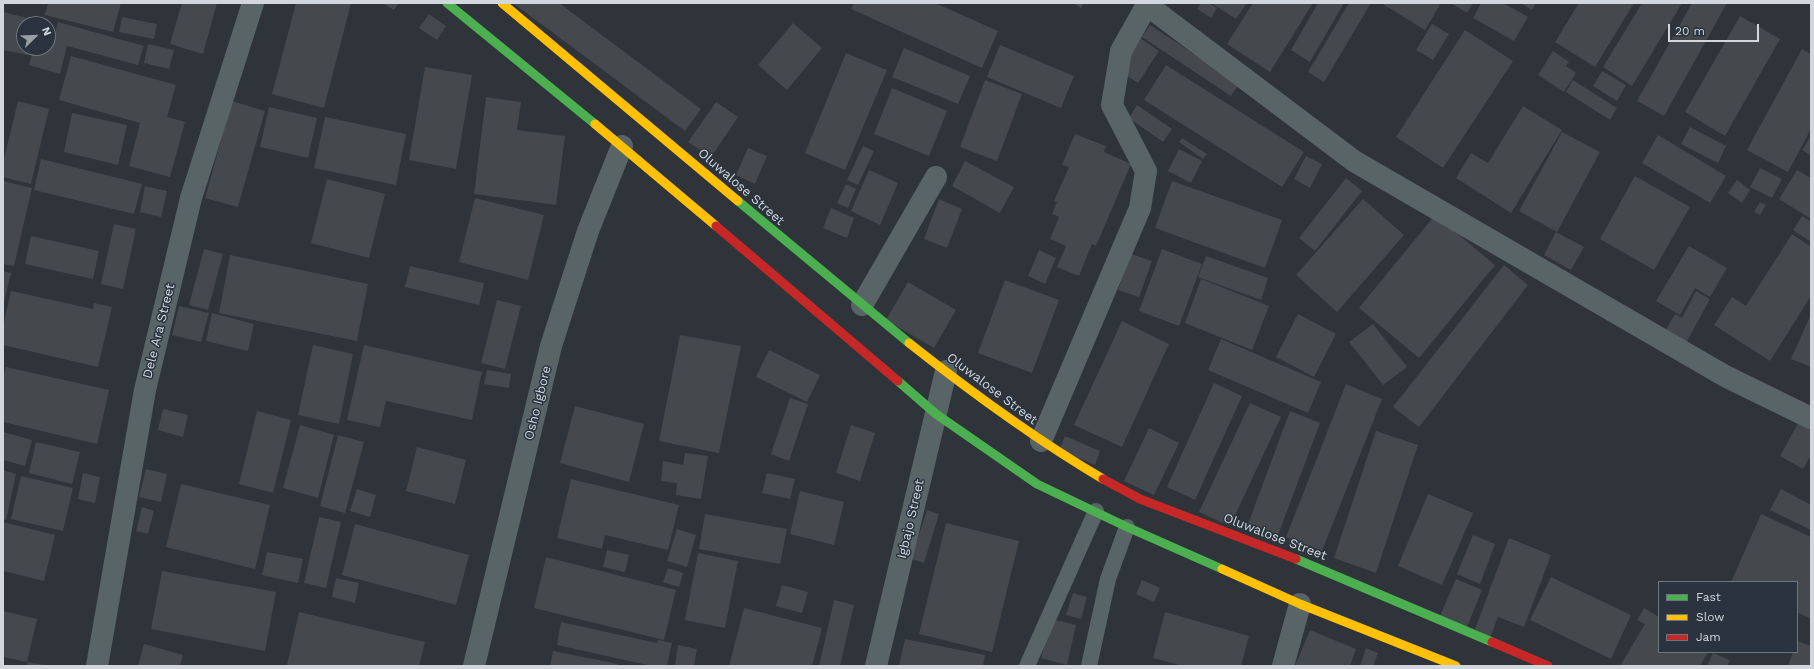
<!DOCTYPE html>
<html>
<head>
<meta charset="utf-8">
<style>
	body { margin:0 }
	#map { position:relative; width:1814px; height:669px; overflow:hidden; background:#2f343a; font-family:"Work Sans",sans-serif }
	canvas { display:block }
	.frame { position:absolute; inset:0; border:4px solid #d1d7dd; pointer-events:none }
	.legend { position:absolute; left:1658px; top:581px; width:140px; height:72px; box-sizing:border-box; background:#2b343e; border:1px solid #6d757e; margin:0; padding:5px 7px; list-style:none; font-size:12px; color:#d1d7dd }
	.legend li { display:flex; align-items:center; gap:8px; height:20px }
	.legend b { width:20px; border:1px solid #6d757e }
	.north { position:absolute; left:16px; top:16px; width:40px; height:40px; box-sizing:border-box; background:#2b343e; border:1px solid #6d757e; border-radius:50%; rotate:67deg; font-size:11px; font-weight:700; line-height:16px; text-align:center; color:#d1d7dd }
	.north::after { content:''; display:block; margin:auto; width:14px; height:18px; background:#989ea4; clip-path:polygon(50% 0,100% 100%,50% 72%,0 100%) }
	.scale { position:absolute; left:1668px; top:24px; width:91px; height:18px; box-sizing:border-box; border:2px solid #d1d7dd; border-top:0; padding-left:5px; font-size:12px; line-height:14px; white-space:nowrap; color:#d1d7dd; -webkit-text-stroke:3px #2b343e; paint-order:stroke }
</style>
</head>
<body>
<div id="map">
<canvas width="1814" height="669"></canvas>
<div class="frame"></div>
<ul class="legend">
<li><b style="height:5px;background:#4caf50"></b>Fast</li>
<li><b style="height:5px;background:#ffc107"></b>Slow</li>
<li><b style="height:5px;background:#c62828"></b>Jam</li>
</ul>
<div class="north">N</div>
<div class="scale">20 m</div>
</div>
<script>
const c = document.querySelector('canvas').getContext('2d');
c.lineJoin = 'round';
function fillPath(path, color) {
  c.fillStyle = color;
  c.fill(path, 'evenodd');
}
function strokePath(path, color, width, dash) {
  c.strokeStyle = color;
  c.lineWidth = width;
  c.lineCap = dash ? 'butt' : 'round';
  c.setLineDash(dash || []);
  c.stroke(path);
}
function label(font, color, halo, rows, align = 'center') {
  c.font = font + ' "Work Sans",sans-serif';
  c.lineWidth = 3;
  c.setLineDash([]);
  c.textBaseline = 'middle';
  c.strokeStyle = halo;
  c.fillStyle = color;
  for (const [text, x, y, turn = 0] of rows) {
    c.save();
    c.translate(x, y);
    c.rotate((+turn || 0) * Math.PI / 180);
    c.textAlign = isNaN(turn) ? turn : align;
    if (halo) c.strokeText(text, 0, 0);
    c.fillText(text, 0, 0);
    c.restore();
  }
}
fillPath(new Path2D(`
	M48 3H121L113 32 45 15Z
	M182 3H217L203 54 170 44Z
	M296 3H351L324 108 272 94Z
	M382 3H399L394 10Z
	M513 3H559L701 109 685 131Z
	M854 3H935L998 31 982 68 851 9Z
	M1073 3H1084L1081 8Z
	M1201 3H1209L1217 8 1211 18 1197 9Z
	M1211 3H1247L1236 19Z
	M1253 3H1313L1270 72 1227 44Z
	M1318 3H1344L1310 62 1291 50Z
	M1349 3H1371L1324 82 1308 72Z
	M1381 3H1436L1440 5 1425 30Z
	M1451 3H1473L1467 13Z
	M1481 3H1503L1528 17 1514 41 1473 18Z
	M1521 3H1536L1532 10Z
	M1579 3H1634L1595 67 1555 42Z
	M1642 3H1682L1632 86 1603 67Z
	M1692 3H1727L1664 116 1637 101Z
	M3 12 35 20 34 24H24V48H29L27 55 3 50Z
	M429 14 446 26 437 40 419 28Z
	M1740 16 1780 39 1725 136 1685 112Z
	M122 17 157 24 154 39 119 32Z
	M58 22 144 46 138 65 67 46 60 74 29 65 34 48H48V35L54 37Z
	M793 23 822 48 787 90 758 65Z
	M1432 24 1449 34 1433 60 1416 50Z
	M1150 25 1239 84 1231 96 1142 37Z
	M1465 30 1513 61 1443 168 1396 137Z
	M1140 38 1159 51 1138 83 1119 71Z
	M148 44 174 50 169 69 144 63Z
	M1000 45 1074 76 1061 108 987 77Z
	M904 48 970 76 958 104 892 77Z
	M1802 49 1811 54V129L1788 172 1747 150Z
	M1553 51 1569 62 1566 66 1576 73 1564 92 1538 75Z
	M846 53 887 70 845 170 805 153Z
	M71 56 176 85 167 117 185 122 170 177 129 166 140 123 59 100Z
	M1166 65 1304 152 1282 187 1144 100Z
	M425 67 472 75 456 169 409 160Z
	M1602 71 1626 85 1617 101 1593 86Z
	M985 80 1022 94 997 161 960 147Z
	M1573 80 1617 108 1610 120 1566 92Z
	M892 88 947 111 929 156 874 134Z
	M486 97 521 102 517 130 565 136 556 205 474 194Z
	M18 101 49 109 31 184 3 177V163Z
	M232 101 265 111 238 207 205 198Z
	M716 102 738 117 711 157 688 142Z
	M1137 105 1172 129 1163 142 1129 118Z
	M1523 106 1562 130 1511 213 1456 178 1471 153 1488 163Z
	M269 107 317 118 308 158 260 147Z
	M72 113 127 125 118 165 64 152Z
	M325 117 406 134 396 185 314 168Z
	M1690 127 1726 146 1718 163 1681 144Z
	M1562 132 1600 152 1557 232 1519 211Z
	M1075 134 1106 146 1104 152 1131 164 1096 246 1092 244 1079 276 1057 267 1066 246 1050 239 1059 217 1052 214 1057 202 1054 201 1069 167 1062 165Z
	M1658 135 1726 176 1710 203 1642 163Z
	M1811 136V156L1802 150Z
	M1182 138 1207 154 1203 159 1179 142Z
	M863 146 874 151 858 185 847 180Z
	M748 148 767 156 755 184 736 175Z
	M1179 149 1202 161 1191 183 1168 171Z
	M1306 156 1322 164 1310 188 1294 179Z
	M41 159 142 184 134 214 34 190Z
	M965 161 1014 187 1000 213 952 186Z
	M1760 168 1782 179 1772 198 1750 187Z
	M869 170 898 183 880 225 851 211Z
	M1797 170 1811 178V219L1779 199Z
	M1635 176 1690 207 1654 270 1600 239Z
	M1346 178 1362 191 1315 251 1299 238Z
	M327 179 385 194 369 258 311 243Z
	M1737 180 1750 190 1742 203 1728 193Z
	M3 181 32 188 14 266 3 264Z
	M1172 181 1282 220 1265 268 1155 228Z
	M846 184 856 189 848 208 837 203Z
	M145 186 167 191 161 217 140 212Z
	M475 198 544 215 528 280 459 262Z
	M939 199 962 209 947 248 924 239Z
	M1363 199 1404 235 1337 312 1296 275Z
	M1760 202 1766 205 1760 215 1754 212Z
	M831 208 854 218 847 238 823 228Z
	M1435 215 1495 265 1419 358 1359 308Z
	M1802 216 1811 222V242L1793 230Z
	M114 224 136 229 123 289 101 284Z
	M1556 232 1584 247 1571 270 1544 255Z
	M1792 234 1811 247V296L1770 361 1714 325 1732 297 1746 306Z
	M31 236 99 251 93 279 25 264Z
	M1689 246 1727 268 1710 297 1695 288 1680 315 1656 301Z
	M204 249 223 254 208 310 189 305Z
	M1162 249 1202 264 1179 326 1139 311Z
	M1039 250 1056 258 1045 284 1028 276Z
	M1131 254 1152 261 1139 297 1118 290Z
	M230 255 368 284 357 341 219 313Z
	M1206 256 1268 278 1261 300 1198 277Z
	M1504 265 1528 285 1419 427 1393 407Z
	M410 266 484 283 479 305 405 287Z
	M3 271 11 273 4 302H3Z
	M1201 279 1269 306 1252 350 1185 323Z
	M1005 280 1059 300 1032 373 978 353Z
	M908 282 956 310 934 348 886 320Z
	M11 291 93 309 94 303 112 307 98 367 3 345V327Z
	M1696 291 1710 299 1686 343 1665 331 1675 314 1682 318Z
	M497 300 521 306 505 369 481 363Z
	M179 306 209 313 201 342 172 335Z
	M212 313 254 324 248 351 206 341Z
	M1298 314 1336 334 1314 377 1276 357Z
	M1811 314V367L1791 359Z
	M1122 321 1169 344 1122 447 1074 425Z
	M1373 324 1407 367 1383 385 1349 342Z
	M680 335 741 346 719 453 659 441Z
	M1221 339 1321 382 1308 413 1208 370Z
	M313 345 353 354 339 424 298 415Z
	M364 345 482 372 472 420 386 401 380 427 347 420Z
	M769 350 820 375 807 402 756 377Z
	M6 367 109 390 97 444 3 422V378Z
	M487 370 511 374 509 388 484 384Z
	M1214 383 1242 396 1195 500 1167 487Z
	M1346 384 1382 399 1322 551 1286 537Z
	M790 398 808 404 789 461 771 454Z
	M1250 403 1281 417 1230 526 1199 512Z
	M575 406 644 424 629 482 560 463Z
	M163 409 188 415 183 437 158 430Z
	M257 411 291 420 273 493 239 484Z
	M1290 411 1320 423 1278 535 1248 524Z
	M1801 418 1811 424V455L1803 469 1780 456Z
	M300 425 334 435 318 498 283 488Z
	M851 425 875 433 860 481 836 473Z
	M1149 428 1179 443 1154 495 1124 481Z
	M1376 431 1418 445 1376 573 1334 558Z
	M3 432 32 440 25 466 3 460Z
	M338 435 364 442 345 513 320 506Z
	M1065 436 1100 451 1095 465 1059 450Z
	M36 442 80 452 72 484 29 473Z
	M417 447 466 460 455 504 406 491Z
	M685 453 708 456 701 499 676 495 677 483 661 481 663 461 683 465Z
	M146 469 167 474 161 502 139 497Z
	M3 470 16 474 6 520 3 519Z
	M83 473 100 477 95 503 78 499Z
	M767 473 795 479 790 499 762 493Z
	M21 476 73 488 63 531 11 519Z
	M571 479 679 505 668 550 605 535 602 549 557 538Z
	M181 484 270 505 255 569 166 547Z
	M357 489 376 495 370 517 350 511Z
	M1781 489 1811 505V530L1770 510Z
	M800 491 844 502 834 545 790 534Z
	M1428 494 1473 513 1442 585 1398 566Z
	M142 507 154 511 148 534 136 531Z
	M927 510 939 514 924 563 911 559Z
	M705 514 787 529 780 564 699 549Z
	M1761 514 1811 537V619L1797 612V582H1731Z
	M319 517 341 522 326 588 304 583Z
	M3 522 55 535 44 581 3 571Z
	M946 523 1019 541 992 652 919 634Z
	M355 524 469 555 456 605 342 575Z
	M677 529 696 535 687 567 667 561Z
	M1473 535 1495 544 1480 584 1457 574Z
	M1509 538 1551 555 1524 627 1498 617 1490 638 1474 632Z
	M607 550 629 555 625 572 603 567Z
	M267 552 303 559 298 583 262 575Z
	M698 553 738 561 725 628 685 620Z
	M546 557 676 590 664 640 534 608Z
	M668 568 683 573 679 587 663 582Z
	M162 571 276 592 265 651 151 629Z
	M1551 577 1631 615 1611 659 1530 620Z
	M336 578 359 583 355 603 332 597Z
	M1456 579 1482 590 1467 627 1440 616Z
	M1142 580 1160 588 1154 602 1136 594Z
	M782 585 808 592 802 613 776 606Z
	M1073 593 1087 597 1081 619 1066 615Z
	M834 600 854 605 840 666H819Z
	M744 608 822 628 812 666H729Z
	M1644 608 1659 617V652H1708L1700 666H1620L1645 624 1637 620Z
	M3 611 37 619 27 662 3 657Z
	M299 612 425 642 419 666 287 665Z
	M1165 612 1249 636 1241 666H1183L1153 658Z
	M1051 619 1076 625 1067 665 1041 658Z
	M561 622 657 643 658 640 672 643 667 666H652L557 645Z
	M1310 630 1356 649 1350 666H1295Z
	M905 639 985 655 983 666H899Z
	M1797 641 1811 646V666H1788L1793 652H1797Z
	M144 644 183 655 180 666H138Z
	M678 645 697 649 694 666 675 665Z
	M1366 648 1378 653 1373 666H1360Z
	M553 651 618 664 617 666H550Z
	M1713 653 1730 660 1727 666H1707Z
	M28 662 45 665 44 666H27Z`), '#45484d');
strokePath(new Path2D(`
	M1027 666 1096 511
	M1089 666 1108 579 1127 527`), '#596467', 16);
strokePath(new Path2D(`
	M1147 5 1354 161 1725 376 1811 418
	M862 305 936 177
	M1041 441 1140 208 1146 171 1112 105 1121 51 1148 3
	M97 666 145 390 191 198 253 3
	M474 666 551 346 588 231 622 146
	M876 666 946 371
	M1283 666 1300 604`), '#596467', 22);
strokePath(new Path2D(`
	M447 3 595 124
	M738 201 909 343
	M898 381 936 414 1037 484 1127 527 1222 569
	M1296 559 1492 642`), '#4caf50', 9);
strokePath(new Path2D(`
	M502 3 738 201
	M595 124 716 226
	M909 343C971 392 1035 439 1103 479
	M1222 569 1300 604 1456 666`), '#ffc107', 9);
strokePath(new Path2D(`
	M716 226 898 381
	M1103 479 1140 499 1296 559
	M1492 642 1548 666`), '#c62828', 9);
label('13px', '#d1d7dd', '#2b343e', [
	["Oluwalose Street",741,187,41],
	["Dele Ara Street",159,331,-76],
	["Oluwalose Street",992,389,37],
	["Osho Igbore",538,403,-76],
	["Igbajo Street",911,519,-77],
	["Oluwalose Street",1275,537,21]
]);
</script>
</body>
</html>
